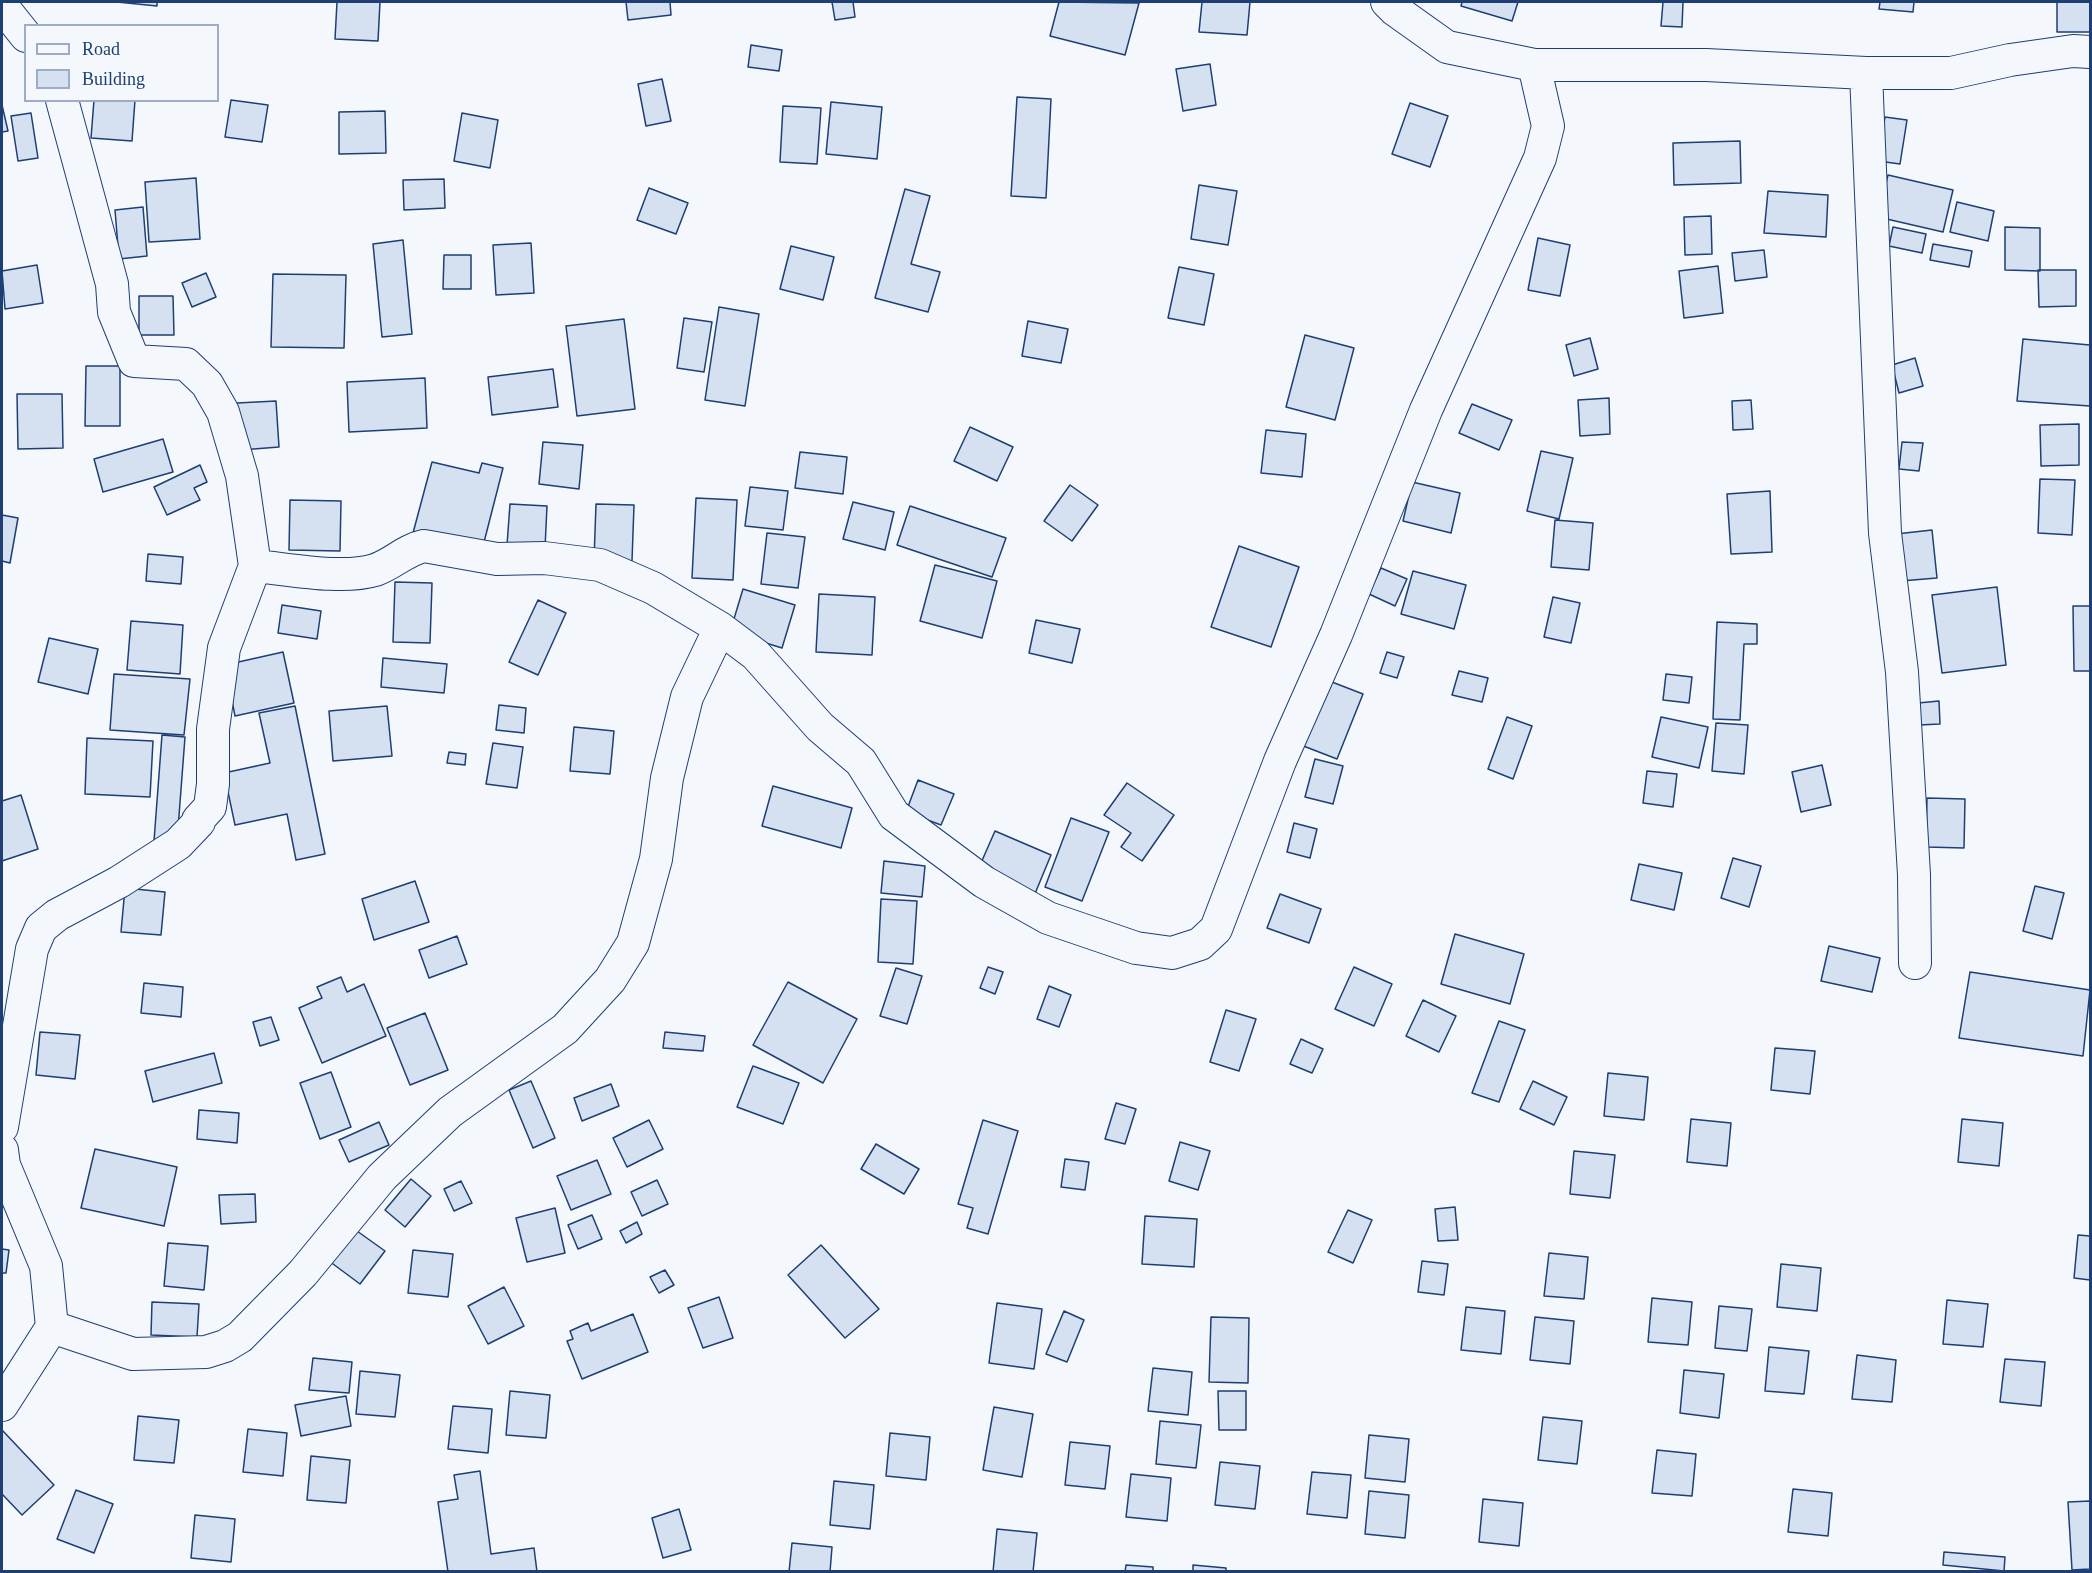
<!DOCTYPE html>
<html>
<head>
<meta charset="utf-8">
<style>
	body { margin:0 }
	#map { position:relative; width:2092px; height:1573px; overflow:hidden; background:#f4f7fb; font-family:"Times New Roman",serif }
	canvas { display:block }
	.frame { position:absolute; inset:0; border:3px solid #1d3f73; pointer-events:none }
	.legend { position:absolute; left:24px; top:24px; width:195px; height:78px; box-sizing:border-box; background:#f4f7fb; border:2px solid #9eadc5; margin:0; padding:8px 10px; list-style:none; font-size:18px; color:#1d3f73 }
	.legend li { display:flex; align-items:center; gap:12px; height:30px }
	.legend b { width:30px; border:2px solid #9eadc5 }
</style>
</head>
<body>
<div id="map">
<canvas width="2092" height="1573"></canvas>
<div class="frame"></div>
<ul class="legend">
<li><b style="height:8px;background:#f4f7fb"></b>Road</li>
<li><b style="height:16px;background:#d5e0f0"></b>Building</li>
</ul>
</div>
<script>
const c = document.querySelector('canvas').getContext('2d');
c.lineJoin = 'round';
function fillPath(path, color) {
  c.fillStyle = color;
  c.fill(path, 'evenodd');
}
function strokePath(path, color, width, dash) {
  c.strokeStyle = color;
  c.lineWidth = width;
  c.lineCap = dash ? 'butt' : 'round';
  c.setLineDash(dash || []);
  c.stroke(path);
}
const building = new Path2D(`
	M117 2H157V6Z
	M337 2H380L378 41 335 39Z
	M626 2H670L671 15 628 20Z
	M832 2H853L855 17 835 20Z
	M1059 2 1139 3 1125 55 1050 36Z
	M1202 2H1250L1247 35 1199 32Z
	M1462 2H1518L1512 21 1461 6Z
	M1663 2H1683L1682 27 1661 26Z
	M1880 2H1914L1913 12 1879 9Z
	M2057 2H2090V32H2057Z
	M751 45 782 50 779 71 748 67Z
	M1210 64 1216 105 1183 111 1176 69Z
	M662 79 671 121 646 126 638 84Z
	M1017 97 1051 99 1046 198 1011 196Z
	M94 100H135L132 141 91 138Z
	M231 100 268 105 262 142 225 137Z
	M831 102 882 107 877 159 826 154Z
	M1410 103 1448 116 1430 167 1392 154Z
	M2 105 8 131 2 132Z
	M783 106 821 108 817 164 780 162Z
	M385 111 386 153 339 154V112Z
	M31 113 38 158 18 161 11 116Z
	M462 113 498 120 490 168 454 161Z
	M1885 117 1907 120 1900 164 1878 161Z
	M1740 141 1741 183 1674 185 1673 143Z
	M1888 175 1953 190 1943 232 1878 217Z
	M196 178 200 239 149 242 145 182Z
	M444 179 445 208 404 210 403 180Z
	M1199 185 1237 191 1228 245 1191 239Z
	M649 188 688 203 676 234 637 220Z
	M905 189 930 196 911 264 940 272 928 312 875 298Z
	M1768 191 1828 195 1826 237 1764 233Z
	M1957 202 1994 211 1988 241 1950 232Z
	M143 207 147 256 119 259 115 210Z
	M1711 216 1712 254 1685 255 1684 217Z
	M1893 227 1926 234 1922 253 1889 246Z
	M2005 227 2040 228V271L2005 270Z
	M1538 238 1570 245 1560 296 1528 290Z
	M403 240 412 334 382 337 373 244Z
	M531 243 534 293 496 295 493 245Z
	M1933 244 1972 251 1969 267 1930 260Z
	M791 246 834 257 823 300 780 289Z
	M1764 250 1767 277 1735 281 1732 253Z
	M444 255H471V289H443Z
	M37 265 43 303 5 309 2 271Z
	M1718 266 1723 313 1684 318 1679 271Z
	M1179 267 1214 274 1204 325 1168 318Z
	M2038 270H2076V306L2039 307Z
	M206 273 216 297 192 307 182 283Z
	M273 274 346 275 344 348 271 347Z
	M139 296H173L174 335H139Z
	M719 307 759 314 745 406 705 400Z
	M684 318 712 322 704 372 677 368Z
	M624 319 635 409 577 416 566 326Z
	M1028 321 1068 329 1061 363 1022 356Z
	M1305 335 1354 348 1335 420 1286 407Z
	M1590 338 1598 369 1574 376 1566 345Z
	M2023 339 2090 345V406L2017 401Z
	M1915 358 1923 386 1899 393 1892 365Z
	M86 366H120V426H85Z
	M553 369 558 407 492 415 488 377Z
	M425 378 427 428 349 432 347 382Z
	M17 394H62L63 448 18 449Z
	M1609 398 1610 434 1580 436 1578 400Z
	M1751 400 1753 429 1733 430 1732 401Z
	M276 401 279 447 241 450 237 403Z
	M1472 404 1512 420 1499 450 1459 433Z
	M2079 424V465L2041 466 2040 425Z
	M970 427 1013 447 997 481 954 461Z
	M1266 430 1306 434 1302 477 1261 473Z
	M163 439 173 472 103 492 94 459Z
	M543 442 583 445 579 489 539 484Z
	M1902 442 1923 443 1919 471 1899 469Z
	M1541 451 1573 458 1559 519 1527 511Z
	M800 452 847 457 843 494 795 488Z
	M432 462 479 473 482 463 503 468 482 550 413 533Z
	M200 465 207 482 194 488 200 500 167 515 154 487Z
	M2040 479 2075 480 2072 535 2038 533Z
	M1412 482 1460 493 1451 533 1403 521Z
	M1070 485 1098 505 1072 541 1044 521Z
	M750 487 788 491 783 530 745 526Z
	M1770 491 1772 552 1731 554 1727 494Z
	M696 498 737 500 733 580 692 578Z
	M290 500 341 501 340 551 289 550Z
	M853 502 894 512 885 550 843 539Z
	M510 504 547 506 545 548 507 545Z
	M596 504 634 505 632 561 594 560Z
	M910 506 1006 538 992 577 897 545Z
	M2 515 18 518 10 563 2 561Z
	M1555 520 1593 523 1589 570 1551 567Z
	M1932 530 1937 578 1901 581 1896 534Z
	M767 533 805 537 798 588 761 584Z
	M1239 546 1299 567 1271 647 1211 627Z
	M148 554 183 557 181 584 146 581Z
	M935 565 997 581 982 638 920 621Z
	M1381 568 1407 579 1395 606 1369 594Z
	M1413 571 1466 585 1454 629 1401 614Z
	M395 582 432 583 430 643 393 642Z
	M1997 587 2006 665 1942 673 1932 595Z
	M743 589 795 605 782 648 730 632Z
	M819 594 875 597 872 655 816 652Z
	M1553 597 1580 603 1571 643 1544 637Z
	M538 600 566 613 538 675 509 662Z
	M282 605 321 611 317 639 278 633Z
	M2073 606H2090V671H2074Z
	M1036 620 1080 629 1072 663 1029 653Z
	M131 621 183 625 180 674 127 670Z
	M1717 622 1757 624V644H1744L1740 720 1713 719Z
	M49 638 98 649 88 694 38 682Z
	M283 652 294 703 235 716 225 665Z
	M1387 652 1404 657 1397 678 1380 673Z
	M383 658 447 664 444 693 381 687Z
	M1459 671 1488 678 1482 702 1452 695Z
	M114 674 190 679 184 735 110 730Z
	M1666 674 1692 677 1689 703 1663 700Z
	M1319 677 1363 694 1337 759 1293 742Z
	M1939 701 1940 724 1919 725 1918 703Z
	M499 705 526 708 524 733 496 730Z
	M295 706 325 854 296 860 287 814 235 825 224 773 270 763 259 713Z
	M387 706 392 756 333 761 329 711Z
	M1507 717 1532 726 1513 779 1488 769Z
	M1661 717 1708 727 1699 768 1652 757Z
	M1716 723 1748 725 1744 774 1712 771Z
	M574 727 614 731 610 774 570 771Z
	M162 735 185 737 177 842 154 841Z
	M87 738 153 741 150 797 85 794Z
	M493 743 523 747 517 788 486 784Z
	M449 752 466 754 465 765 447 763Z
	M1315 759 1343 766 1333 804 1305 797Z
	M1822 765 1831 805 1801 812 1792 772Z
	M1647 771 1677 774 1673 807 1643 803Z
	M918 780 954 794 941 825 906 812Z
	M1127 783 1174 815 1142 861 1121 847 1131 833 1104 815Z
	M773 786 852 808 841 848 762 826Z
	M21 795 38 849 2 861V801Z
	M1927 798 1965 799 1964 848 1926 847Z
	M1071 818 1109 832 1082 901 1045 887Z
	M1294 823 1317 829 1310 858 1287 852Z
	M995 831 1051 855 1034 896 977 872Z
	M1733 858 1761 866 1749 907 1721 898Z
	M884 861 925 866 922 897 881 893Z
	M1639 864 1682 873 1674 910 1631 900Z
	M415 881 429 922 374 940 362 899Z
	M2035 886 2064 893 2052 939 2023 931Z
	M125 888 165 892 161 935 121 932Z
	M1280 894 1321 909 1309 943 1267 928Z
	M881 899 917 901 913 964 878 962Z
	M1455 934 1524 954 1510 1004 1441 984Z
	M457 936 467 964 429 978 419 950Z
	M1829 946 1880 958 1872 992 1821 981Z
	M988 967 1003 972 995 994 980 988Z
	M1354 967 1392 984 1374 1026 1335 1009Z
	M896 968 922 976 907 1024 880 1016Z
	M1970 972 2090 990 2083 1056 1959 1038Z
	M341 977 347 992 364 984 386 1036 322 1063 299 1008 322 998 317 987Z
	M788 982 857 1019 823 1083 753 1045Z
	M144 983 183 987 181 1017 141 1013Z
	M1049 986 1071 995 1059 1027 1037 1019Z
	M1423 1000 1456 1016 1439 1052 1406 1036Z
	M1226 1010 1256 1019 1239 1071 1210 1062Z
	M425 1013 448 1070 410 1085 387 1028Z
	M271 1017 279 1040 260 1046 253 1022Z
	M1499 1021 1525 1030 1499 1102 1472 1093Z
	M40 1032 80 1035 75 1079 36 1075Z
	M665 1032 705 1036 703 1051 663 1048Z
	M1301 1039 1323 1049 1312 1073 1290 1064Z
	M1775 1048 1815 1051 1810 1094 1771 1090Z
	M214 1053 222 1083 153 1102 145 1071Z
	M753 1066 799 1083 783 1124 737 1107Z
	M331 1072 351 1127 320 1139 300 1083Z
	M1608 1073 1648 1077 1644 1120 1604 1116Z
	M531 1081 555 1138 533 1148 509 1090Z
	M1533 1081 1567 1097 1554 1125 1520 1109Z
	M611 1084 619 1106 582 1121 574 1098Z
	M1116 1103 1136 1109 1125 1144 1105 1139Z
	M199 1110 239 1113 237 1143 197 1139Z
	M1691 1119 1731 1123 1727 1166 1687 1162Z
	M1962 1119 2003 1123 1999 1166 1958 1162Z
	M649 1120 663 1149 627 1167 613 1138Z
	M983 1120 1018 1131 988 1234 967 1228 973 1208 958 1204Z
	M379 1122 389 1145 349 1162 339 1140Z
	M1180 1142 1210 1151 1198 1190 1169 1181Z
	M876 1144 919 1169 904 1194 861 1169Z
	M95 1149 177 1167 164 1226 81 1208Z
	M1574 1151 1615 1155 1610 1198 1570 1194Z
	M1065 1159 1089 1162 1085 1190 1061 1187Z
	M597 1160 611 1194 571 1210 557 1176Z
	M411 1179 431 1196 405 1227 385 1210Z
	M657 1180 668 1204 642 1216 631 1192Z
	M461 1181 472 1203 454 1211 444 1189Z
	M255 1194 256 1222 221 1224 219 1195Z
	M1455 1207 1458 1240 1438 1241 1435 1209Z
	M555 1208 565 1253 527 1262 516 1218Z
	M1348 1210 1372 1220 1353 1263 1328 1252Z
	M592 1215 602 1239 578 1249 568 1225Z
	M1145 1216 1197 1219 1194 1267 1142 1264Z
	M637 1222 642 1234 626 1243 620 1231Z
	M350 1226 385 1251 360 1284 325 1258Z
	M2078 1235 2090 1236V1280L2074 1278Z
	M168 1243 208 1246 204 1290 164 1286Z
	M821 1245 879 1309 845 1338 788 1275Z
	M2 1249 9 1250 6 1273H2Z
	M413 1250 453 1254 448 1297 408 1293Z
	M1549 1253 1588 1257 1584 1299 1544 1296Z
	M1422 1261 1448 1264 1444 1295 1418 1292Z
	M1781 1264 1821 1268 1817 1311 1777 1307Z
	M665 1270 674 1285 659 1293 650 1277Z
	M504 1287 524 1326 488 1344 468 1306Z
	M719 1297 733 1338 703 1348 688 1308Z
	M1652 1298 1692 1302 1688 1345 1648 1342Z
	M1947 1300 1988 1304 1983 1347 1943 1344Z
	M152 1302 199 1304 197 1337 151 1335Z
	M997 1303 1042 1309 1034 1369 989 1363Z
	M1719 1306 1752 1309 1747 1351 1715 1348Z
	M1466 1307 1505 1311 1501 1354 1461 1350Z
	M1064 1311 1084 1320 1067 1362 1046 1354Z
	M633 1314 648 1352 582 1379 567 1341 573 1339 570 1331 588 1323 591 1331Z
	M1211 1317 1249 1318 1248 1383 1209 1382Z
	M1535 1317 1574 1321 1570 1364 1530 1360Z
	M1769 1347 1809 1351 1804 1394 1765 1391Z
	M1857 1355 1896 1360 1892 1402 1852 1399Z
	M313 1358 352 1362 349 1393 309 1390Z
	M2005 1359 2045 1362 2041 1406 2000 1402Z
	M1153 1368 1192 1372 1188 1415 1148 1411Z
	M1684 1370 1724 1374 1719 1418 1680 1413Z
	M360 1371 400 1375 395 1417 356 1414Z
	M510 1391 550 1395 546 1438 506 1435Z
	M1218 1391H1246V1430H1219Z
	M346 1396 351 1426 301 1436 295 1405Z
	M453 1406 492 1409 488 1453 448 1449Z
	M994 1407 1033 1414 1022 1477 983 1470Z
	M138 1416 179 1420 174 1463 134 1460Z
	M1543 1417 1582 1421 1577 1464 1538 1460Z
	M1160 1421 1201 1425 1196 1468 1156 1464Z
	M248 1429 287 1433 283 1476 243 1472Z
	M2 1430 54 1485 22 1515 2 1494Z
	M890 1433 930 1437 926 1480 886 1476Z
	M1369 1435 1409 1439 1405 1482 1365 1478Z
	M1070 1442 1110 1446 1105 1489 1065 1485Z
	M1657 1450 1696 1454 1692 1496 1652 1493Z
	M311 1456 350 1460 346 1503 307 1500Z
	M1220 1462 1260 1466 1255 1509 1215 1505Z
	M480 1471 491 1554 534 1548 537 1572H448L438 1502 458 1499 454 1475Z
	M1312 1472 1351 1475 1347 1518 1307 1514Z
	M1131 1474 1171 1478 1167 1521 1126 1517Z
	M834 1481 874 1485 870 1529 830 1525Z
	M1793 1489 1832 1493 1828 1536 1788 1532Z
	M76 1490 113 1504 94 1553 57 1539Z
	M1369 1491 1409 1495 1405 1538 1365 1534Z
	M1483 1499 1523 1503 1519 1546 1479 1542Z
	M2090 1501V1569L2072 1570 2068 1502Z
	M679 1509 691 1550 663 1558 652 1518Z
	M195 1515 235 1519 231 1562 191 1558Z
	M997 1529 1037 1533 1033 1572H993Z
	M792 1543 832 1547 830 1572H789Z
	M1944 1552 2005 1557 2004 1571 1943 1565Z
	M1126 1565 1153 1567V1572H1125Z
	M1193 1565 1226 1568V1572H1193Z`);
fillPath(building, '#d5e0f0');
strokePath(building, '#1d3f73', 1.5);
const street = new Path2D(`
	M1387 2 1395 10 1447 47 1534 65H1706L1866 73H1951L2010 60 2073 51 2090 52
	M2 6 26 36
	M1866 73 1885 533 1902 672 1914 875 1915 963
	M255 566C289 569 342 580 375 570 393 564 405 550 424 546L497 559 544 558 600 565 653 588 720 628 756 655 820 727 861 762 894 815 984 882 1048 918 1136 948 1172 953 1200 944 1216 929 1280 761 1336 635 1426 410 1540 158 1548 126 1534 65
	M2 1127 32 949 41 928 57 915 119 882 178 844 199 822 198 820 210 807 213 784V729L224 648 255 566 242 476 223 412 207 384 186 364 134 361 114 312 112 284 62 100
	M2 1150 4 1165 46 1266 52 1327 2 1405
	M52 1327 133 1354 206 1352 225 1346 240 1337 303 1273 382 1177 450 1112 565 1029 610 980 633 943 656 859 667 778 687 697 720 628`);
strokePath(street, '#1d3f73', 34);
strokePath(street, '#f4f7fb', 32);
</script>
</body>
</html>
